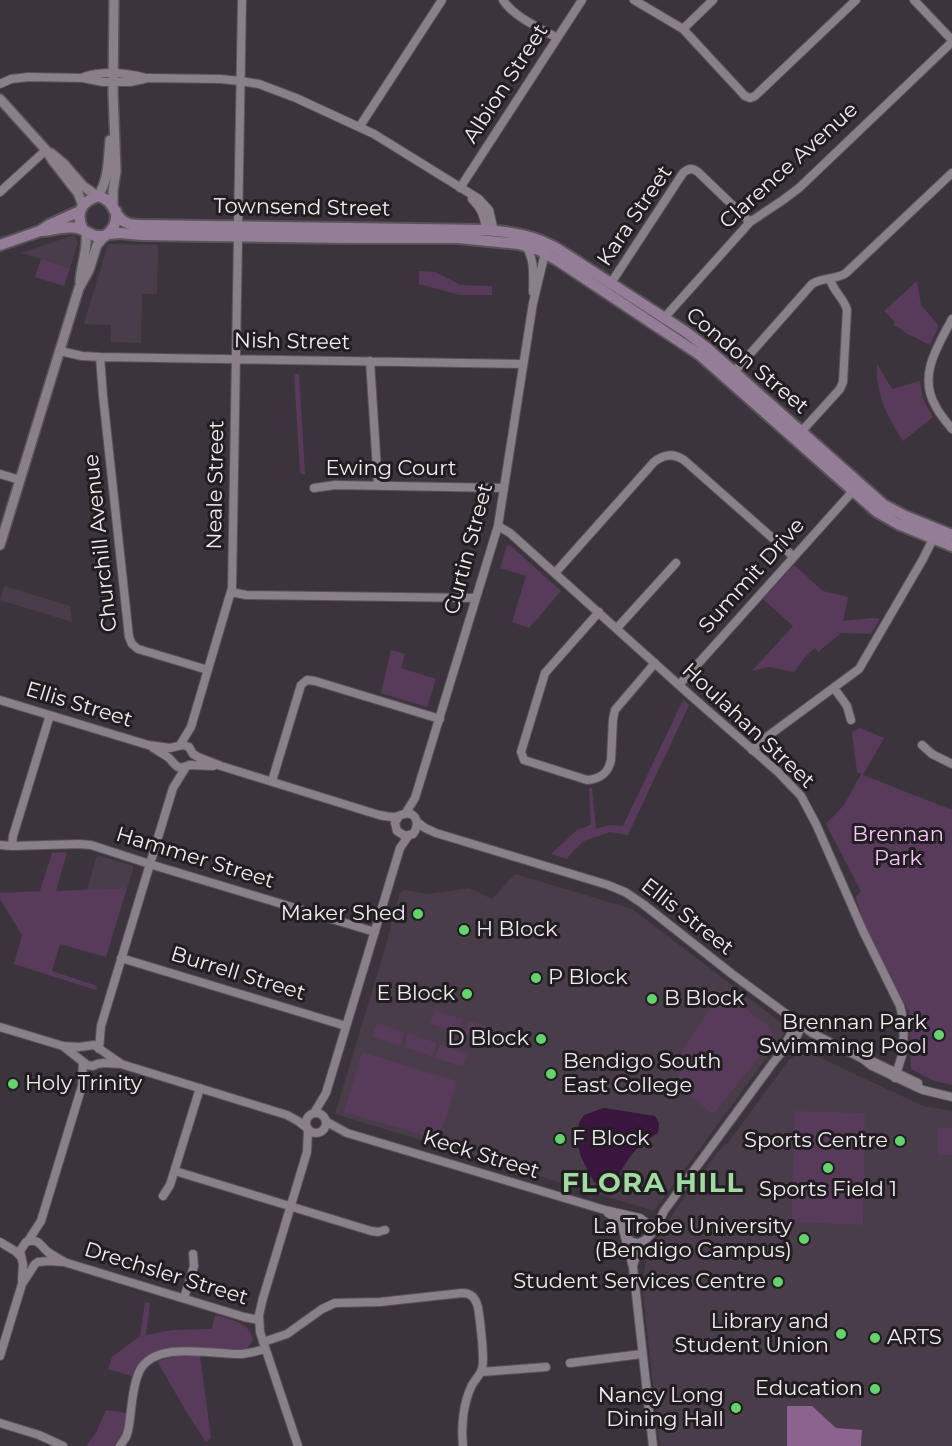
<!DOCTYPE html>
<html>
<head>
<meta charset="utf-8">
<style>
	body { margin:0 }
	canvas { display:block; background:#3c343c }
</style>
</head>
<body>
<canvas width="952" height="1446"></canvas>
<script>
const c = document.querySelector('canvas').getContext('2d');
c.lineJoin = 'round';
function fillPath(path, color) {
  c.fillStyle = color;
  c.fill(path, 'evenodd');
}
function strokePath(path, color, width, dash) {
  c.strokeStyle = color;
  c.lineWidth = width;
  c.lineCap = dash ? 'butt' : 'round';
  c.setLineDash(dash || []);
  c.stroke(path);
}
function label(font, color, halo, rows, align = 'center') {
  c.font = font + ' Montserrat,sans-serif';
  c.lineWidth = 6;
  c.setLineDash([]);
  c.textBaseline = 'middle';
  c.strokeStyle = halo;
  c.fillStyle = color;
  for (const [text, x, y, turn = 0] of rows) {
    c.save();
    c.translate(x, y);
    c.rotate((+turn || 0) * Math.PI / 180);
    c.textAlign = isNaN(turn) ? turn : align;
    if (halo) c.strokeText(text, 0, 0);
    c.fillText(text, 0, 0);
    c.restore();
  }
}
fillPath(new Path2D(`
	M74 235 78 243 70 268 21 253Z
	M108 244 158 245 157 294H142L141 343 111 342V325L84 324Z
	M4 586 70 606 72 622 0 600Z
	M97 855 134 866 127 888 87 890Z
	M515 874 632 909 784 1025V1034L654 1211 335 1114 386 945 400 892H402L403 890 429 894 469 888 492 899Z
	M810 1053 923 1106 952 1111V1446H660L642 1285 647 1254 676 1209 713 1158 725 1144H727L789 1060 795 1056Z`), '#483d49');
fillPath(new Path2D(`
	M41 259 70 268 64 286 35 277Z
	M419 271 435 272 461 285 492 286V295H460L419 284Z
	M917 281 921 305 939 326 930 345 906 333 897 326H894V321L884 311Z
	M877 364 892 389 920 381 923 399 933 417 903 441C888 418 875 393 877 364Z
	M294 374H299L305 474H302L300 472Z
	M507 545 511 546 561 591 529 628 512 622 526 576 500 568Z
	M794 565 823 591 848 597 843 621 872 618 880 619 871 634 841 633 818 652 815 648 805 657 794 672 769 667 752 671 793 626 763 599Z
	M391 650 405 654 401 668 436 679 427 707 381 693Z
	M683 700 689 705 628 835 610 832 584 841 572 852 567 859 551 854 577 830 591 825 589 788H592L596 829 609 825 623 826Z
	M860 728 884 738 863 775 952 810V1085L934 1081 911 1069 909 1012 868 933 857 902 856 896 861 892 826 824 844 805 861 774 857 772 852 732Z
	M67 852 56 891 127 888 106 957 60 944 52 971 97 986 96 990 14 964 22 935 0 899V893L40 891 52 853Z
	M722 1000H732L738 1003 771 1028 773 1040 715 1112H710L681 1088 677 1071V1058L712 1005Z
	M434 1010 462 1019 458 1033 430 1024Z
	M468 1021 497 1029 492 1044 464 1035Z
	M377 1023 405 1032 400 1046 372 1037Z
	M408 1033 437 1043 432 1057 404 1047Z
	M440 1044 468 1054 463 1067 435 1058Z
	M362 1052 457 1081 439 1140 344 1112Z
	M795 1111 865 1113 863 1225 791 1222Z
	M938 1128H952V1155H937Z
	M145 1302 150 1303 146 1335 173 1330 212 1329 215 1315C230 1319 251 1323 253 1340L249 1346 245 1349C211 1351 147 1336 132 1376L108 1369 112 1357 140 1336Z
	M181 1355 200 1356 211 1438 206 1442 187 1413 157 1361Z
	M106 1410 127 1413C126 1426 124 1436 115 1446H86L96 1433Z`), '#583a5a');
fillPath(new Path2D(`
	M787 1406H812L836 1428 862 1430 861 1446H787Z`), '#8c628f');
fillPath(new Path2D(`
	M604 1108 655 1116 659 1123 658 1133C634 1147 627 1160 614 1184L605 1186 594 1182 581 1157 576 1139 579 1123 584 1115Z`), '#3a153d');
const minor = new Path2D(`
	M503 0C514 17 540 28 557 38
	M634 0 683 29 745 96 750 98 755 96 856 0
	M914 0 952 40
	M683 29 713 0
	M84 77C105 70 126 73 146 78
	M0 84 11 79 29 77 83 78 103 82H130L148 78 220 79 240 81 259 84 296 98 374 134 479 199 489 210 494 231
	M360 126 442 0
	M460 188 582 0
	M0 192 46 150
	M472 199C481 208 486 217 485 230
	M238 227 242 0
	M526 246C535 260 533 276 533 292
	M611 283 683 173C688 168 693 168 698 172L750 222
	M664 318 750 222 783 200 799 188 952 42
	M952 319C938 346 918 375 935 405 939 414 946 421 952 429
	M60 351 82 356 100 357 523 364
	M100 357 103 396 129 637 132 644 138 649 208 670
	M370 361 378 485
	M734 372 812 284C823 277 836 280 846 273L952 173
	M801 432 840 389 843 382 847 310C844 298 833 291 830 279
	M0 474 20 480
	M314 488 335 485 504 488
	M498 526 510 533 690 695 778 772 801 796 816 824 863 931 900 1006 904 1023 903 1052 895 1078
	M555 573 654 462C664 454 674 453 684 460L794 557
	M231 592 246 595 476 598
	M599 612 545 673 521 752 524 760 587 780C600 779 608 774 611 760L613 719 615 710 655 663
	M617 628 676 563
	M679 685 853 491
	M834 688 847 706 851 720
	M0 700 148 745 170 748 183 745 189 747 193 754 198 757 221 766 379 815C384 816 389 817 394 817 397 817 400 815 404 814 417 811 420 825 413 834L405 836 397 831 395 823 399 816
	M180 745 191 727 232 588 238 237
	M922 745 932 754 952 764
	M152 747C157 751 164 754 169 758 176 765 177 771 189 765L213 766
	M752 750 768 736 859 669 923 559 933 539
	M272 781 301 685 307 680 315 681 440 719
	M405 814 415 798 498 526 533 303 545 253
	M417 822 425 828 436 833 608 885 625 892 643 904 732 974 812 1033 863 1059 872 1066 914 1086 923 1090 952 1097
	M0 845 12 846 79 844 91 845 156 866 375 932
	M12 846 13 836 50 715
	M121 958 346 1026
	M0 1027 63 1046 79 1047 94 1045 120 1063
	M63 1046 87 1065 93 1066 97 1064 104 1063 121 1064 287 1115 298 1121 307 1128
	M99 1049 101 1026 173 788 186 767
	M783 1050C787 1040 791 1031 800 1026
	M872 1061 918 1083
	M306 1123a10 10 0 1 1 20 0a10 10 0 1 1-20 0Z
	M314 1113 326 1093 400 848 409 835
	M327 1122 347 1133 605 1210 640 1218 649 1225 650 1233
	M175 1171 371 1231 378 1232 385 1230
	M163 1196 170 1185 200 1088
	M608 1213C613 1216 619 1221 622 1226 624 1231 623 1235 628 1239 644 1254 659 1223 664 1211L767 1071C772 1064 777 1057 783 1051 791 1042 799 1038 800 1026
	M625 1237 633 1267 653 1446
	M28 1241 41 1221 82 1086 83 1062
	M0 1242 15 1251 20 1256
	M38 1262 49 1261 64 1262 244 1317 259 1320
	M633 1266 637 1251 641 1242
	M22 1280 23 1264 20 1251 26 1242C40 1238 39 1245 48 1252 53 1256 58 1258 63 1261
	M184 1298 194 1266 193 1254
	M263 1342 287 1334 322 1309 335 1303 380 1302 462 1293C472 1293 475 1298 478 1307 480 1320 485 1359 482 1369 480 1375 475 1380 472 1385 463 1403 461 1427 463 1446
	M0 1356 22 1284 35 1264
	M570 1363 642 1354
	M481 1372 546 1367
	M0 1423 39 1435 63 1446
	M120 1446 126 1437 128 1431C132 1412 131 1390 139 1372 154 1339 214 1355 242 1354 250 1353 257 1351 265 1349
	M298 1446 260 1332 259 1315 263 1298 307 1152 308 1130`);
const tertiary = new Path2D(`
	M0 99 46 150 53 161 78 193 83 206
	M51 153 64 164 83 186 97 196
	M98 196C109 179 108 160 110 140
	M113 206V191L116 171 113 92 114 0
	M80 282C81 265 88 250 86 232
	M0 545 79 288 89 270 97 245 105 236`);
const secondary = new Path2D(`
	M116 211C117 223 114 229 105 236H95L83 230C75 213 81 202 98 196 115 201 111 211 122 220 126 224 134 225 140 225L485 230C513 232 537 236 561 251L686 332 707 348 884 505 905 516 952 535
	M42 231C55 230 70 224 83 230
	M108 234 120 233 142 235 347 238H458L519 244 539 250 560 262 700 355 877 512 898 524 952 546
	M0 245 40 231 49 225 80 211`);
strokePath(minor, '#595259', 10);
strokePath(tertiary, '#595259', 12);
strokePath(secondary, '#595259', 14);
strokePath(minor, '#89808a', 8);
strokePath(tertiary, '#89808a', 9);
strokePath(secondary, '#947d96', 10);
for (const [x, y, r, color] of [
	[418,914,6,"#62d469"],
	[464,930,6,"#62d469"],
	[536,978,6,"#62d469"],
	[467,994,6,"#62d469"],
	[652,999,6,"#62d469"],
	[939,1035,6,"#62d469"],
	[541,1039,6,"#62d469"],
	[551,1074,6,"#62d469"],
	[13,1084,6,"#62d469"],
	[560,1139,6,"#62d469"],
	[900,1141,6,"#62d469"],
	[828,1168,6,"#62d469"],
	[804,1239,6,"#62d469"],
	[778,1282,6,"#62d469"],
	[841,1334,6,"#62d469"],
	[875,1338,6,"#62d469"],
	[875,1389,6,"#62d469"],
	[736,1408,6,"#62d469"]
]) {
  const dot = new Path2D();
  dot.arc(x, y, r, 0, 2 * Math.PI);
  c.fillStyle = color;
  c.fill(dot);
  strokePath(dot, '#211d21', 2);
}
label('21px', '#f1ecf2', '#211d21', [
	["Albion Street",506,84,-57],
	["Clarence Avenue",789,166,-42],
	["Townsend Street",302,208,1],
	["Kara Street",635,216,-56],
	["Nish Street",292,342,1],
	["Condon Street",747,361,40],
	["Ewing Court",391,469],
	["Neale Street",216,485,-89],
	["Churchill Avenue",101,543,-96],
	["Curtin Street",469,549,-75],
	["Summit Drive",752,576,-48],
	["Ellis Street",79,705,17],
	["Houlahan Street",748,726,43],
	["Hammer Street",195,858,17],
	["Ellis Street",687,917,38],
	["Burrell Street",238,974,17],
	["Keck Street",481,1155,17],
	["Drechsler Street",166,1274,17]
]);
label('21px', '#fac7fd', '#211d21', [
	["Brennan",898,835],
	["Park",898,859]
]);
label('21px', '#f1ecf2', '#211d21', [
	["Maker Shed",406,914],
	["H Block",476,930,"left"],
	["P Block",548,978,"left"],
	["E Block",455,994],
	["B Block",664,999,"left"],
	["Brennan Park",927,1023],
	["Swimming Pool",927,1047],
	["D Block",529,1039],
	["Bendigo South",563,1062,"left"],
	["East College",563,1086,"left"],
	["Holy Trinity",25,1084,"left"],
	["F Block",572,1139,"left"],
	["Sports Centre",888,1141],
	["Sports Field 1",828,1190,"center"],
	["La Trobe University",792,1227],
	["(Bendigo Campus)",792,1251],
	["Student Services Centre",766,1282],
	["Library and",829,1322],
	["Student Union",829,1346],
	["ARTS",887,1338,"left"],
	["Education",863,1389],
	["Nancy Long",724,1396],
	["Dining Hall",724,1420]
], 'right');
c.letterSpacing = '1.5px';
label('bold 27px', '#a0dba1', '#211d21', [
	["FLORA HILL",653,1184]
]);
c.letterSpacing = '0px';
</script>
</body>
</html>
